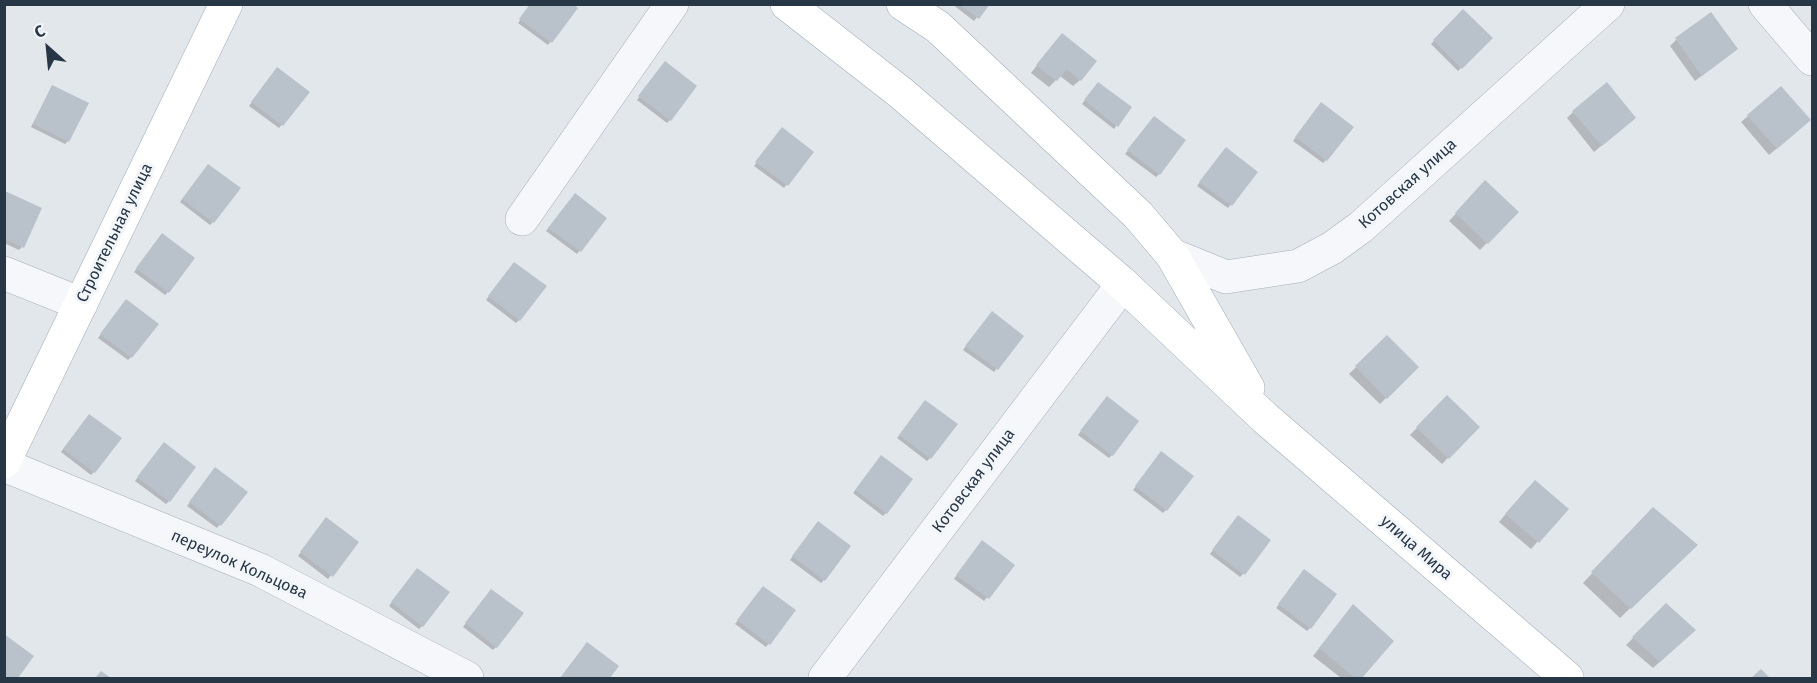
<!DOCTYPE html>
<html>
<head>
<meta charset="utf-8">
<style>
	body { margin:0 }
	#map { position:relative; width:1817px; height:683px; overflow:hidden; background:#e2e7ec; font-family:"Fira Sans",sans-serif }
	canvas { display:block }
	.frame { position:absolute; inset:0; border:6px solid #283746; pointer-events:none }
	.north { position:absolute; left:18px; top:18px; width:60px; height:60px; -webkit-text-stroke:4px #f2f6f9; paint-order:stroke; rotate:333deg; font-size:16px; font-weight:700; line-height:24px; text-align:center; color:#283746 }
	.north::after { content:''; display:block; margin:auto; width:21px; height:27px; background:#283746; clip-path:polygon(50% 0,100% 100%,50% 72%,0 100%) }
</style>
</head>
<body>
<div id="map">
<canvas width="1817" height="683"></canvas>
<div class="frame"></div>
<div class="north">С</div>
</div>
<script>
const c = document.querySelector('canvas').getContext('2d');
c.lineJoin = 'round';
function fillPath(path, color) {
  c.fillStyle = color;
  c.fill(path, 'evenodd');
}
function strokePath(path, color, width, dash) {
  c.strokeStyle = color;
  c.lineWidth = width;
  c.lineCap = dash ? 'butt' : 'round';
  c.setLineDash(dash || []);
  c.stroke(path);
}
function label(font, color, halo, rows, align = 'center') {
  c.font = font + ' "Fira Sans",sans-serif';
  c.lineWidth = 6;
  c.setLineDash([]);
  c.textBaseline = 'middle';
  c.strokeStyle = halo;
  c.fillStyle = color;
  for (const [text, x, y, turn = 0] of rows) {
    c.save();
    c.translate(x, y);
    c.rotate((+turn || 0) * Math.PI / 180);
    c.textAlign = isNaN(turn) ? turn : align;
    if (halo) c.strokeText(text, 0, 0);
    c.fillText(text, 0, 0);
    c.restore();
  }
}
fillPath(new Path2D(`
	M532 4 576 9 548 45 518 23Z
	M952 4H988L974 21Z
	M1463 11 1490 38 1458 71 1431 44Z
	M1676 40 1736 49 1695 81 1670 46Z
	M1055 42 1080 80 1073 86 1060 76 1049 87 1031 73Z
	M662 66 670 120 667 123 637 100Z
	M274 72 308 92 279 128 249 106Z
	M52 86 68 141 65 144 31 127Z
	M1095 87 1130 107 1114 129 1082 104Z
	M1318 107 1326 160 1323 163 1293 141Z
	M1573 112 1627 124 1594 152 1567 118Z
	M1748 116 1802 127 1769 155 1741 122Z
	M1151 121 1159 174 1156 177 1125 154Z
	M779 132 812 152 784 188 754 166Z
	M1223 152 1256 172 1228 208 1197 186Z
	M205 169 213 222 210 225 180 202Z
	M1479 189 1517 212 1480 250 1449 221Z
	M5 193 22 247 19 250 4 243Z
	M572 198 605 218 577 254 546 231Z
	M160 238 168 292 165 295 134 272Z
	M511 267 519 320 516 323 486 300Z
	M123 304 131 357 128 360 98 338Z
	M989 316 1022 336 994 372 963 350Z
	M1387 337 1417 367 1380 404 1349 374Z
	M1447 397 1478 427 1442 464 1410 435Z
	M1104 401 1112 455 1109 458 1078 435Z
	M922 405 930 458 927 461 897 438Z
	M87 419 94 472 91 475 61 452Z
	M161 447 169 501 166 504 135 481Z
	M1158 456 1166 510 1163 513 1133 490Z
	M878 460 886 513 883 516 853 493Z
	M212 472 245 492 217 528 187 506Z
	M1528 488 1567 509 1531 549 1499 522Z
	M1643 519 1695 545 1620 618 1583 583Z
	M1236 520 1243 574 1240 577 1210 554Z
	M323 522 357 542 328 579 298 556Z
	M815 526 824 580 821 583 790 560Z
	M979 545 1013 565 984 601 954 579Z
	M414 573 422 626 419 629 389 606Z
	M1302 574 1310 628 1307 631 1276 608Z
	M760 591 794 610 766 647 735 624Z
	M488 594 496 647 493 650 463 627Z
	M1666 605 1688 636 1653 668 1626 645Z
	M1353 606 1392 641 1360 678H1341L1313 656Z
	M584 647 617 667 608 678H560Z`), '#0003');
fillPath(new Path2D(`
	M530 4H573L578 8 552 43 519 19Z
	M959 4H990L979 19Z
	M1463 9 1493 38 1462 69 1433 40Z
	M1711 12 1738 49 1702 76 1675 38Z
	M1062 33 1097 61 1081 81 1067 69 1057 81 1036 65Z
	M665 61 697 86 671 121 638 96Z
	M277 67 310 92 283 126 251 102Z
	M1098 82 1132 107 1118 127 1084 100Z
	M1607 82 1636 118 1602 146 1572 111Z
	M52 85 89 103 69 142 33 124Z
	M1781 86 1811 120 1777 149 1747 115Z
	M1321 102 1354 127 1327 161 1295 137Z
	M1154 116 1186 140 1160 175 1127 150Z
	M782 127 814 152 788 186 755 162Z
	M1226 147 1258 172 1232 206 1199 182Z
	M208 164 241 188 214 223 182 199Z
	M1485 180 1519 212 1488 244 1455 213Z
	M5 191 42 208 24 248 4 239Z
	M575 193 607 218 581 252 548 228Z
	M162 233 195 258 169 293 136 268Z
	M514 262 547 286 520 321 488 296Z
	M126 299 159 324 132 358 100 334Z
	M992 311 1024 336 998 370 965 346Z
	M1387 335 1419 367 1387 399 1355 366Z
	M1447 395 1480 427 1449 459 1416 427Z
	M1107 396 1139 421 1113 456 1080 431Z
	M925 400 958 424 931 459 899 435Z
	M89 414 122 438 95 473 63 449Z
	M164 442 196 467 170 502 137 477Z
	M1161 451 1194 476 1167 511 1135 486Z
	M881 455 913 479 887 514 855 490Z
	M215 467 248 492 221 526 189 502Z
	M1535 480 1569 509 1539 543 1505 514Z
	M1653 507 1698 545 1631 609 1591 572Z
	M1238 515 1271 540 1245 575 1212 550Z
	M326 517 359 542 333 577 300 552Z
	M818 521 851 546 825 581 792 556Z
	M982 540 1015 565 989 599 956 575Z
	M417 568 450 592 423 627 391 602Z
	M1304 569 1337 594 1311 629 1278 604Z
	M763 586 796 610 770 645 737 620Z
	M491 589 524 613 497 648 465 623Z
	M1666 603 1696 630 1660 662 1632 637Z
	M1353 604 1394 641 1362 678H1355L1319 648Z
	M4 634 34 656 18 678H4Z
	M587 642 619 666 610 678H563L561 677Z
	M1761 669 1770 678H1751Z
	M101 671 111 678H95Z`), '#b9c1ca');
const minor = new Path2D(`
	M1765 4 1812 59
	M522 219 672 4
	M1172 255 1226 277 1298 266 1332 248 1361 227 1608 4
	M4 273 81 304
	M4 465 260 570 467 678
	M825 678 1123 284`);
const major = new Path2D(`
	M787 4 901 93 1123 284 1265 418 1567 678
	M903 4 938 27 1138 215 1172 255 1248 388
	M4 462 226 4`);
strokePath(minor, '#a6afb7', 34);
strokePath(major, '#a0adb9', 34);
strokePath(minor, '#f5f7fa', 33);
strokePath(major, '#fff', 33);
label('16px', '#283746', '#f2f6f9', [
	["Котовская улица",1408,184,-42],
	["Строительная улица",115,233,-64],
	["Котовская улица",974,481,-53],
	["улица Мира",1416,548,41],
	["переулок Кольцова",239,565,24]
]);
</script>
</body>
</html>
